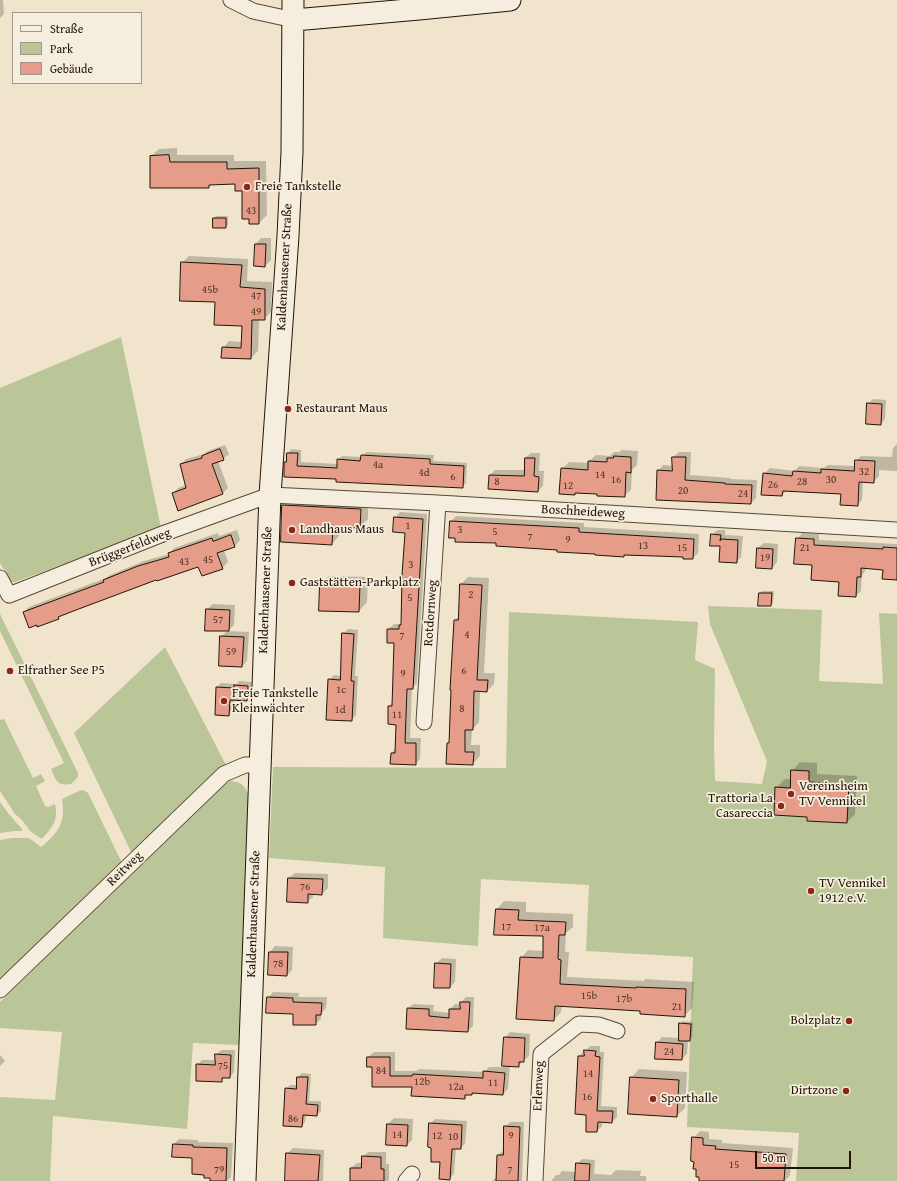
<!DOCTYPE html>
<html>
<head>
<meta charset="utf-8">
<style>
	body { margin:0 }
	#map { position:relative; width:897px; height:1181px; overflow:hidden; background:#f0e5cc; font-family:"Gentium Book Plus",serif }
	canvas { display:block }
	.legend { position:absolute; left:12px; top:12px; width:130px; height:72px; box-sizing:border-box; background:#f5eede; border:1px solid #a19788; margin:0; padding:5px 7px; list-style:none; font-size:12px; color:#231406 }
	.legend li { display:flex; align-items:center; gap:8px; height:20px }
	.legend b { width:20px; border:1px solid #a19788 }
	.scale { position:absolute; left:755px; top:1151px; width:96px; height:18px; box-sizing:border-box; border:2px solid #231406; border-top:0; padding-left:5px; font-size:12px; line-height:14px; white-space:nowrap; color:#231406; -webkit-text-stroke:3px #f5eede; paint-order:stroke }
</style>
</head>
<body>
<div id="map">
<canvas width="897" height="1181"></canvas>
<ul class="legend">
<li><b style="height:5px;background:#f5eede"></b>Straße</li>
<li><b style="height:11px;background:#bac598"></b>Park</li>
<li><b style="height:11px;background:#e59c89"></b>Gebäude</li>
</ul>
<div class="scale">50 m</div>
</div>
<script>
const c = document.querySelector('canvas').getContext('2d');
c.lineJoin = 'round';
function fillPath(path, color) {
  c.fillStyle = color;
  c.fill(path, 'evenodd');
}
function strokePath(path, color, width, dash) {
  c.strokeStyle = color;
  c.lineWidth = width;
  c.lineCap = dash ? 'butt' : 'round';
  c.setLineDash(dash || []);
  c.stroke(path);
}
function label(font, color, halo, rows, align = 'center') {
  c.font = font + ' "Gentium Book Plus",serif';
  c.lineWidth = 3.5;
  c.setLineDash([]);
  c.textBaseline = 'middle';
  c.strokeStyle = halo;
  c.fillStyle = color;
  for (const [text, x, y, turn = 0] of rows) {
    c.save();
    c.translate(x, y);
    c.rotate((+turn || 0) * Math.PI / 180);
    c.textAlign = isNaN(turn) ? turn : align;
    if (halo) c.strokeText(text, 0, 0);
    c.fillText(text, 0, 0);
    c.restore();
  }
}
fillPath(new Path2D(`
	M121 337 161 528 15 582H11L0 563V388Z
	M708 606 822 610 819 681 883 684 879 613 897 614V1181H796L799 1133 687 1127 693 957 586 951 589 885 481 879 478 946 383 938 385 867 269 858 273 767 506 768 509 612 698 622 695 660 715 669 714 745 715 781 762 784 767 761 710 624Z
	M0 614 78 773V777L71 784C57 786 56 781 51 769L64 763 0 631Z
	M165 647 227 767 132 854 74 733Z
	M4 719 33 778 41 774 45 781 36 786 45 806 48 807 55 804C59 820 52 828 42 839L30 831 22 820 15 814 0 791V720Z
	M230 781C241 782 244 784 248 794L240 1045 193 1043 187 1129 53 1116 50 1181H0V1097L55 1100 62 1032 0 1028V1002L221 786Z
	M81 790 85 791 88 793 122 863 0 983V840L12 838H29L41 847C58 833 66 823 62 799Z
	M0 802 8 813 22 829V831H15L0 833Z`), '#bac598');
fillPath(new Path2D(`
	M0 0H3L4 14 0 18Z
	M177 148V155H234V161H266L267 215 259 223 243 190 236 183H212L208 187 151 156 159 149Z
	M216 216H228V225L226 227 214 219Z
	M261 238H271V260L265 266 255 265 256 244Z
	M189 256 248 259 247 281 272 282 271 312 264 319H259L258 351 251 358 223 348 229 341 242 342 243 325 216 301 182 263Z
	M873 399 886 400 885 419 881 424 868 404Z
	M897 444V471L879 470V476L873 482 863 481 862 500 857 505 842 493 787 490 782 495 764 474 770 468 795 471 799 466 824 468 828 465 856 466V461L861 456 892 457 893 448Z
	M225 445 229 454 223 459 218 461 228 488 223 493 179 510 173 493 178 488 186 485 181 464 186 459 204 454 208 451Z
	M291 449 301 450V462L338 464V460L342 456 362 457 366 452 434 455 433 461 467 463 466 483 462 487 337 478 285 476V462L287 460 288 453Z
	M621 450 638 451 637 465 632 470 631 490 624 496 598 493 576 492 574 494 562 469 569 462 589 463V461L596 455 610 456 614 452H620Z
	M679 452H691L690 475 730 478V479L757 480 756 498 751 503 658 471 663 465 673 466V457Z
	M531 453H540L539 471H544L543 486 538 491 490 475 495 470H525V458Z
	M291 497 368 502V519L360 527 340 526 339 536 332 544 282 542 283 505Z
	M400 512 427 514 417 683 412 688 410 738H421L420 759 415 764 392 753 396 748 397 724 389 706 393 702 395 642 388 629 394 624H402L406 532 395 518Z
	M456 516 584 523V527L699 534 698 553 693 558 684 556 625 554 624 556 497 542 451 521Z
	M237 530 240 540 235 546 224 550 228 562 222 568 199 565 157 579 62 614 58 618 37 624 24 612 29 607 106 578 110 575 144 561 169 554 174 548 218 533 219 536Z
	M717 530H725V536L726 535 743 536 741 557 736 562 712 535Z
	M802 533 819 534V540L897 544V579L884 569 866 568 865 571 862 575 861 591 856 596 840 581 813 565 797 539Z
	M764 543 778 544 777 562 772 568 758 548Z
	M329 576 368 577 367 602 359 611 321 584Z
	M468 577 489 578 484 673H495L494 684 487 691H480L479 722 472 730 471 745H480V756L473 764 448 744 451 741 455 620 460 616 461 584Z
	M762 591H774L773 603 771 605 760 593Z
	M213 604 235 605 234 625 228 631 249 632 247 661 242 666 221 637 228 630 207 609Z
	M348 629 358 630 355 676H358L356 715 352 720 329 680 334 675 341 676 343 634Z
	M239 681 252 682 251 696 247 700H234L233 710 229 715 217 687 221 683 237 684Z
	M800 762 817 763V774L857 776 855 814 847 822 808 816 776 788 785 779H791L792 771Z
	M295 873 328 874V888L322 894H313V897L307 902 289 878Z
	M504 901 526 902V912L573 914V927L566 933 565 952H569L567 977 644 981 645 979 694 982 692 1008 684 1016 642 1010 562 1005 561 1012 554 1020 521 958 528 950 544 951V935L495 934 497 909Z
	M275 946 293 947 292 970 287 975 269 974 270 952Z
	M442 958 456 959 455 982 450 987 436 964Z
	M273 992 299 993 298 997H327L326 1008 321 1014V1019L315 1024 268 998Z
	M466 997H474L473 1026 468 1031 408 1009 413 1004 434 1005 433 1011 450 1013V1009L455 1004 461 1005V1002Z
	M683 1021 693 1022 692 1038 690 1040H688L687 1054 682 1059 657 1043 662 1037 680 1038V1024Z
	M510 1032 530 1034 529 1056 518 1066H510L508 1089 503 1094 474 1092 472 1094H468L465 1098 413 1086H373V1066L368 1057 374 1052H395V1071H416L419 1069 484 1072 489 1067H503L505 1038Z
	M590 1046H600V1052H604L601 1106 617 1107V1117L612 1122 602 1121V1126L597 1131 588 1114 576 1113 579 1056 584 1051H585Z
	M221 1050H235L234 1072 230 1077H225L221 1081 197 1065 202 1060H216V1055Z
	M0 1055 5 1061 0 1066Z
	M639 1069 687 1072 685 1108 677 1116 631 1078Z
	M302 1073 311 1074 309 1101H321V1111L317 1115 306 1114 305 1122 302 1126 286 1089 290 1085H297L298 1077Z
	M394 1118 413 1119 412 1140 407 1145 387 1144 388 1124Z
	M435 1119 467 1121 465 1144 460 1148H456L454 1174 449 1179 441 1161 430 1124Z
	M510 1122H524L522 1181H492L496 1178V1175L497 1173 498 1155 504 1150 505 1127Z
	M700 1131 709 1132V1139L722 1140V1143L793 1148 790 1175 785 1181H700L693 1138Z
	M179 1139 198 1140V1142L233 1143 231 1177 227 1181H211V1177L204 1174 193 1157 174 1144Z
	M293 1148 324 1150 323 1181H297L287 1154Z
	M368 1152H386V1164H389V1180L387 1181H351V1168L357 1163H362L363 1157Z
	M582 1159 595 1160 594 1174 611 1175 616 1170 641 1171 640 1176H646V1181H551L556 1175H559L562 1171 577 1172V1164Z`), '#0003');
const building = new Path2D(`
	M169 155 170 162H227V169L259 168V224H249V219H242V191H235V184L209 185V188H150V156Z
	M213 218H226V228H213Z
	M255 244H266L265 267 254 266Z
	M181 262 242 265 240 287 265 289V320H252L251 359 221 358 222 347 241 348 242 326 214 325 215 302 180 301Z
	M867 403 882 404 881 425 866 424Z
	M220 449 224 460 212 464 223 494 178 511 172 493 186 488 180 464 202 458V456Z
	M287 453H298L297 466 319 467 337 468V459L360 461 361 455 430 459V464L464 466 463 488 336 482V479L284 477V462H286Z
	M614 456 631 457V473L626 472 625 497 597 496V494L575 493V495L559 494 561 468 588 470V461L607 462V458H613Z
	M672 457H686L685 480 725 483V484L752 485 751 504 656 500 657 470 672 471Z
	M525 458H535L534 476 539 477 538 492 488 489 489 475 524 476Z
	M855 460 875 461 874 483 859 482 858 506 840 505 841 494 783 491 782 496 761 495 763 473 792 476 793 471 821 473V469L854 471Z
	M282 505 361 509 360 528 333 527 332 545 281 542Z
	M394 517 423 519 413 689H407L405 743H416V765L390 764 391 753H395L396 725 388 724V706H392L394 643H387V629H399V625H401L402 575 405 533 393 532Z
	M450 521 579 528V532L694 539 693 559H683V557L655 556 624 555V557L595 555V554L557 552V550L496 546V543L455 542V538H449Z
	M711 534 721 535 720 541 721 539 738 540 737 563 719 562 720 546H710Z
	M231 535 235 547 217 553 223 569 202 576 198 567 157 581 156 580 76 610 58 617 59 619 37 627V625L29 628 23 612 104 582 103 580 138 566 169 557 168 553 212 538 213 541Z
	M796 538 814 539V545L883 549V547L897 548V580L882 579 883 570 861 568V577H857L856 597 838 596 839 582 811 580 812 565 794 564Z
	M757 548 773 549 772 569 756 568Z
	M320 584 360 585 359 612 319 611Z
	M460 584 482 585 477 680H488L487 692 474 691 473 730H465V752H474L473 765 446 764 447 743H449L451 690H450L454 620H458Z
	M759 593H772L771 606H758Z
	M206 609 230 610 229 631H205Z
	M342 633 354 634 351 681H354L352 721 326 720 328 679 340 680Z
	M220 636 244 637 242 667 219 666Z
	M234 685 248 686 247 701 230 700 229 716 215 715 216 687 234 688Z
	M791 770 809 771V782L849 784 847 823 807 821V817L774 815 775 787 790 788Z
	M288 878 323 879 322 895 308 894V903L287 902Z
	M496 909 519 910 518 920 566 922 565 935H559L558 959 561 960 560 984 636 988V987L686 989 685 1017 640 1014V1011L555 1006 554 1021 516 1019 520 957 543 958V936L494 935Z
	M269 952H288L287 976 268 975Z
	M435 963 451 964 450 988H434Z
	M267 997 293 998V1002L322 1003 321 1015H316V1025H293V1014L266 1013Z
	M460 1002H470L468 1032 406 1029 407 1008 429 1009V1016L449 1018V1009H460Z
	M679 1023 691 1024 690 1041H679Z
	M504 1037 525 1038 524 1062H519V1067L502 1066Z
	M656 1042 683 1044 682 1060 655 1059Z
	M584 1050 596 1051 595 1056 600 1057 597 1111H613L612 1123 598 1122 597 1132H586V1115L575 1114 578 1056H584Z
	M215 1054 231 1055 230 1078H222V1082L196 1081V1064L215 1065Z
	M367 1057H390V1076H412L413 1074 483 1078V1071L505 1073 503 1095 472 1093V1095H465V1099L411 1096 412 1087H372V1067H367Z
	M297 1077H308L306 1104 318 1105 317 1116 303 1115 302 1127 283 1126 285 1088 296 1089Z
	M630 1077 679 1080 677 1117 628 1114Z
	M429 1123 462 1125 461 1149H452L450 1180 439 1179 440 1162H431V1148L428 1147Z
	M387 1124 408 1125 407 1146 386 1145Z
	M504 1126 520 1127 518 1181H496L497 1155H503Z
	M692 1137 703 1138V1145L716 1146 715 1149 786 1154 784 1181H699V1177H696V1169H693L694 1162 691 1161Z
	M173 1144 193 1145V1147L227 1148 226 1181H210V1178H204V1175L192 1174V1158L172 1157Z
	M286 1153 320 1155 318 1181H285Z
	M362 1156 381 1157V1169H384V1181H350V1168H361Z
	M576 1163 590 1164 589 1181H575Z`);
fillPath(building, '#e59c89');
strokePath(building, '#231406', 1);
const minor = new Path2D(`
	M231 0 253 11 294 20
	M0 578 9 595 165 533 270 495 438 503 897 530
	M424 722 438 503
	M0 990 224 774 245 765H259
	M406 1181 412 1174
	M535 1181 541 1054 579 1024 599 1025 617 1031`);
const secondary = new Path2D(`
	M294 20 419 9 510 0
	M245 1181 270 495 288 236 292 152 293 0`);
strokePath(minor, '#564838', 17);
strokePath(secondary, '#231406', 23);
strokePath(minor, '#f5eede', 15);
strokePath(secondary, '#f5eede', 21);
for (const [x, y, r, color] of [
	[247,187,4,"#8f2418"],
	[288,409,4,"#8f2418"],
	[292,530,4,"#8f2418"],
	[292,583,4,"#8f2418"],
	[10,671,4,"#8f2418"],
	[224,701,4,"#8f2418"],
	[791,794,4,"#8f2418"],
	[781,806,4,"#8f2418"],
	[811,891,4,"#8f2418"],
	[849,1021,4,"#8f2418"],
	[846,1091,4,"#8f2418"],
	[653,1099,4,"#8f2418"]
]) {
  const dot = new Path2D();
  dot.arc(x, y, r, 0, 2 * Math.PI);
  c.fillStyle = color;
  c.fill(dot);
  strokePath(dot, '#f5eede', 1.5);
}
label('11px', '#543627', null, [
	["43",251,211],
	["45b",210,290],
	["47",256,296],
	["49",256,312],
	["4a",378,465],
	["32",864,472],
	["4d",424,473],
	["14",600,475],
	["6",453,477],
	["16",616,480],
	["30",831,480],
	["8",497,482],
	["28",802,482],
	["26",773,485],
	["12",568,486],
	["20",683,491],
	["24",743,494],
	["1",408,526],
	["3",460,530],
	["5",495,532],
	["7",530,537],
	["9",568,540],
	["13",643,546],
	["15",682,548],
	["21",805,548],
	["19",765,558],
	["45",208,560],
	["43",184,562],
	["3",411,565],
	["2",471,595],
	["5",410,598],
	["57",218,620],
	["4",467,635],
	["7",402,636],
	["59",231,652],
	["6",464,671],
	["9",403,674],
	["1c",341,690],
	["8",462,709],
	["1d",340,710],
	["11",397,715],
	["76",305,887],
	["17",506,927],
	["17a",542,928],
	["78",278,964],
	["15b",589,996],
	["17b",624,999],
	["21",677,1007],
	["24",669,1052],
	["75",223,1066],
	["84",381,1071],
	["14",588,1074],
	["12b",422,1082],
	["11",493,1083],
	["12a",456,1087],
	["16",587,1097],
	["86",293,1119],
	["14",397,1135],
	["12",437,1136],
	["9",511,1136],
	["10",453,1137],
	["15",734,1165],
	["79",219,1170],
	["7",510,1170]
]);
label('13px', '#231406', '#f5eede', [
	["Freie Tankstelle",255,187],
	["Restaurant Maus",296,409],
	["Landhaus Maus",300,530],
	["Gaststätten-Parkplatz",300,583],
	["Elfrather See P5",18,671],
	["Freie Tankstelle",232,694],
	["Kleinwächter",232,709],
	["Vereinsheim",799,787],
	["TV Vennikel",799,802],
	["Trattoria La",773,799,"right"],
	["Casareccia",773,814,"right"],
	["TV Vennikel",819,884],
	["1912 e.V.",819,899],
	["Bolzplatz",841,1021,"right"],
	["Dirtzone",838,1091,"right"],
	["Sporthalle",661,1099]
], 'left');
label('13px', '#231406', '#f5eede', [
	["Kaldenhausener Straße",285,267,-87],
	["Boschheideweg",583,512,3],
	["Brüggerfeldweg",130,548,-21],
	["Kaldenhausener Straße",266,590,-88],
	["Rotdornweg",431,613,-86],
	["Reitweg",125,869,-44],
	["Kaldenhausener Straße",254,914,-88],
	["Erlenweg",539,1086,-88]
]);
</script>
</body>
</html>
